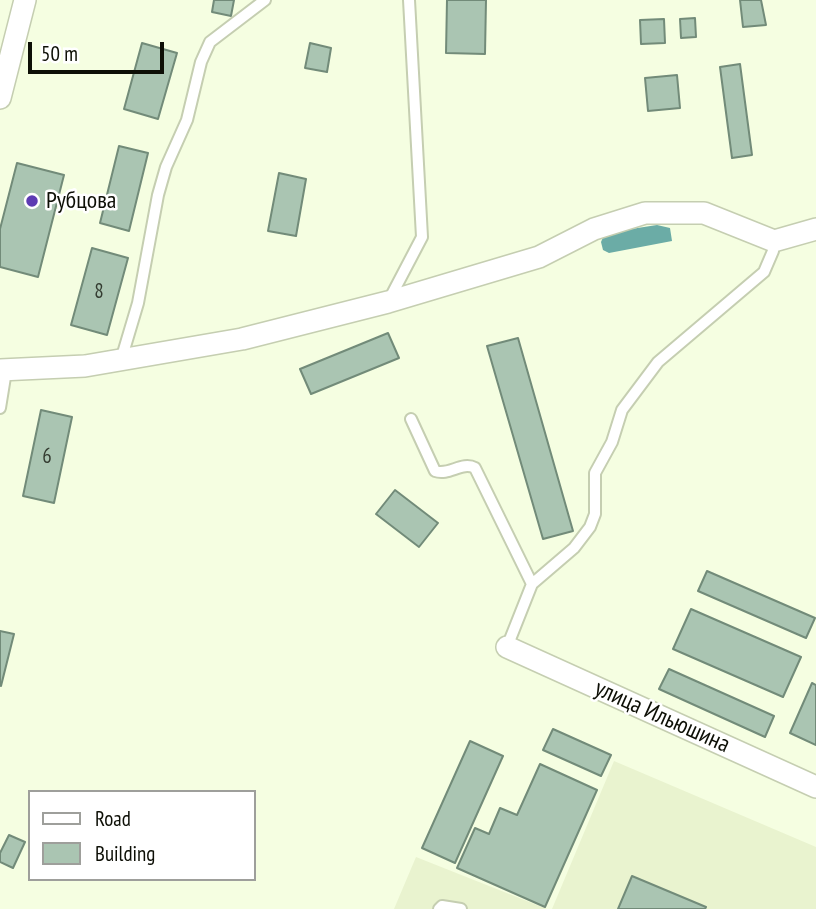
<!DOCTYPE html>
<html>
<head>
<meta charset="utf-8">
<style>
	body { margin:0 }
	#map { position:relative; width:816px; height:909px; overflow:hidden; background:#f5fee1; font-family:"PT Sans Narrow",sans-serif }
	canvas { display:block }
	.legend { position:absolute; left:28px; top:790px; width:228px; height:91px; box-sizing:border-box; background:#fff; border:2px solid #9e9f9b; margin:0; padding:9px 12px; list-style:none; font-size:21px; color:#0d0f06 }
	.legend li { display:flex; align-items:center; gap:14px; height:35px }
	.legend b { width:35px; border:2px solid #9e9f9b }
	.scale { position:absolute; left:28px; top:42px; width:136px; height:32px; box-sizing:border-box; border:4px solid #0d0f06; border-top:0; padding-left:9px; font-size:21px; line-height:24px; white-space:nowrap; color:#0d0f06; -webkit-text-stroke:5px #fff; paint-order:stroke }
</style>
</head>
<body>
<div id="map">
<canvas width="816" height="909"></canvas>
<ul class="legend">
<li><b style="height:9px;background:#fff"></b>Road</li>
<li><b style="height:19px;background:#aac5b2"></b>Building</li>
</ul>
<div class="scale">50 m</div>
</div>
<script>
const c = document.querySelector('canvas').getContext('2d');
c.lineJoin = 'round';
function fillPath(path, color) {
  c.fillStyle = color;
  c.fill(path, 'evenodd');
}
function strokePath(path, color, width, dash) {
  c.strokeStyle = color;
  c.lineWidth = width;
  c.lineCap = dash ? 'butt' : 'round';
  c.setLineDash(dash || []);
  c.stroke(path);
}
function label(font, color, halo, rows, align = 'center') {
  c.font = font + ' "PT Sans Narrow",sans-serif';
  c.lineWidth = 5;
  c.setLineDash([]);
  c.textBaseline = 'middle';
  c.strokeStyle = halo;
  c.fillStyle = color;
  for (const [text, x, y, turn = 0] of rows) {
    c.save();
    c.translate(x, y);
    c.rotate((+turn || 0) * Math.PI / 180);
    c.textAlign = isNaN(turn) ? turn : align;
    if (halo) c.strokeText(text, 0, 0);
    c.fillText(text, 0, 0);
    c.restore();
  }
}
fillPath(new Path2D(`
	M614 761 816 847V909H552Z
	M416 857 547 909H394Z`), '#e9f3cf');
fillPath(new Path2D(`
	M657 225 670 228 672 241 609 253 603 250 601 242 605 233Z`), '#6baca6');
const building = new Path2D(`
	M214 0H234L231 16 212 12Z
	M447 0H486L485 54 446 53Z
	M740 0H761L766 25 743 27Z
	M695 18 696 37 681 38 680 19Z
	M664 19 665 43 641 44 640 20Z
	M142 43 177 53 158 119 124 109Z
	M310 43 331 48 327 72 305 68Z
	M740 64 752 155 732 158 720 67Z
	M677 75 680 108 648 111 645 78Z
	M119 146 148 153 129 231 100 223Z
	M17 163 64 175 38 277 0 267V229Z
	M279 173 306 179 296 236 268 231Z
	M92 248 128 258 107 335 71 325Z
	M388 333 399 358 311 394 300 369Z
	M518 338 573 531 543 539 487 346Z
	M41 410 72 417 54 503 23 496Z
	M395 490 438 523 419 547 376 514Z
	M707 571 815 618 806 638 698 591Z
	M691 609 801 657 783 697 673 649Z
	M0 631 14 634 1 686 0 685Z
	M669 669 774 716 765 737 659 689Z
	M812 683 816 685V745L790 733Z
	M553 729 611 755 601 776 543 750Z
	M470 741 503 756 455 863 422 848Z
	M540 764 597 790 545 907 457 868 475 828 489 834 500 808 517 815Z
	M9 835 25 842 13 868 0 862V853Z
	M632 876 706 907 705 909H618Z`);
fillPath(building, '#aac5b2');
strokePath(building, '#728b79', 2);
const service = new Path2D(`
	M389 300 422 237 409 0
	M121 360 138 303 158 195 166 167 187 120 201 62 210 42 265 0
	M0 408 6 371
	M411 419 435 471C449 476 462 461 475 468L532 584
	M507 647 532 584 574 548 590 527 595 514V473L612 442 622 410 658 362 764 272 773 251 774 241
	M439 909 442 906 461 909`);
const minor = new Path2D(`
	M0 98 25 0
	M0 370 85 366 242 339 388 302 539 257 594 229 645 213H704L774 241 816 229
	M507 647 816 787`);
strokePath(service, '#c5ceb1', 14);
strokePath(minor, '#c5ceb1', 24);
strokePath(service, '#fff', 10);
strokePath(minor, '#fff', 21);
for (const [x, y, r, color] of [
	[32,201,7,"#5d3bb3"]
]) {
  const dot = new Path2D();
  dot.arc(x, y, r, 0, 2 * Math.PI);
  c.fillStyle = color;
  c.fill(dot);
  strokePath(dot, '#fff', 2.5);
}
label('21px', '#343c31', null, [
	["8",99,292],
	["6",47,457]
]);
label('24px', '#0d0f06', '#fff', [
	["Рубцова",46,201]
], 'left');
label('24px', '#0d0f06', '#fff', [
	["улица Ильюшина",662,717,24]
]);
</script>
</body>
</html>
